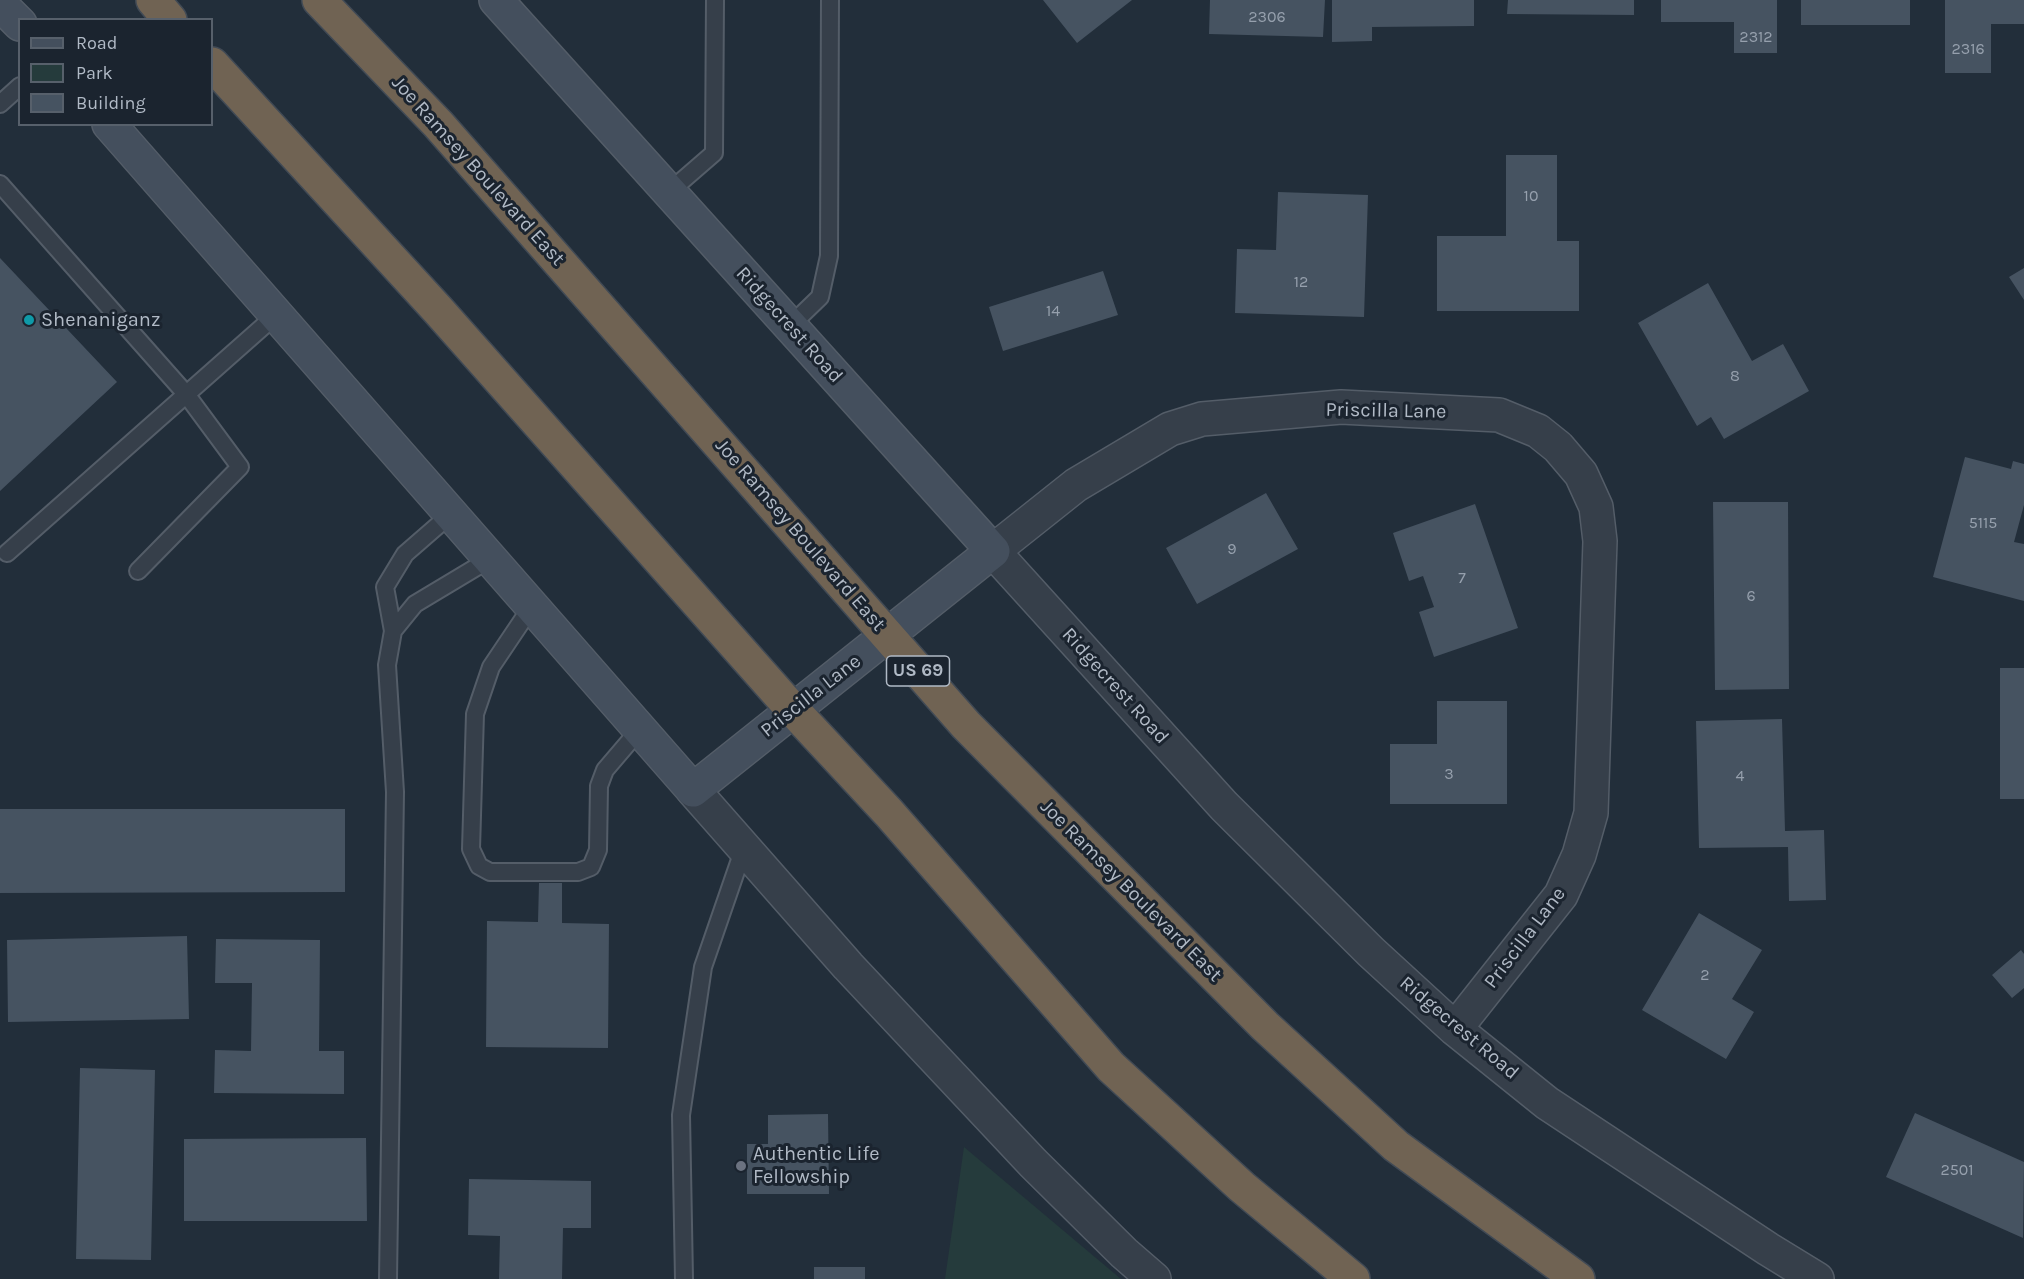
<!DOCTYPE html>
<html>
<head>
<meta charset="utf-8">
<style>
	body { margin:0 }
	#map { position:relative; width:2024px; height:1279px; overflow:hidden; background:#222e3a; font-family:Karla,sans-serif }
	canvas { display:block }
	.legend { position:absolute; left:18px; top:18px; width:195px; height:108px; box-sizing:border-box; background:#1b242f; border:2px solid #57606b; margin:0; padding:8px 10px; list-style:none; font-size:18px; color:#b1bac6 }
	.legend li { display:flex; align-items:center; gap:12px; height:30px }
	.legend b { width:30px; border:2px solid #57606b }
</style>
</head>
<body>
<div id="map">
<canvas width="2024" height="1279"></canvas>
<ul class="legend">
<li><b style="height:8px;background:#444f5d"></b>Road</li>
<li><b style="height:16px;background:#253b3c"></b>Park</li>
<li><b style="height:16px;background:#465361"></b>Building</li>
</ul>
</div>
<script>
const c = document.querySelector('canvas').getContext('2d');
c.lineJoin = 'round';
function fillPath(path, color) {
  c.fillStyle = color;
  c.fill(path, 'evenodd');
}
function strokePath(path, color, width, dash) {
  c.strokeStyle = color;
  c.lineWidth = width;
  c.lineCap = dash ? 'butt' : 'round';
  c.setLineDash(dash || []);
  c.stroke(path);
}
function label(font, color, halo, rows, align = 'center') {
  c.font = font + ' Karla,sans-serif';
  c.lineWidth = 6;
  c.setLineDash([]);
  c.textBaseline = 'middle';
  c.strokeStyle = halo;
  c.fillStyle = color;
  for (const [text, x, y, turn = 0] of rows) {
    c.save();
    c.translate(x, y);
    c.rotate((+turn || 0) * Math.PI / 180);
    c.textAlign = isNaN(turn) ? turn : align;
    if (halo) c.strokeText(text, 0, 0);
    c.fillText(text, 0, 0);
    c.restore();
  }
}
fillPath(new Path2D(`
	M964 1147 1121 1279H945Z`), '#253b3c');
fillPath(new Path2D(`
	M1043 0H1132L1077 43Z
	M1210 0H1325L1323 37 1209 34Z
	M1332 0H1474V26L1372 27V41L1332 42Z
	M1508 0H1634V15L1507 14Z
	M1661 0H1777V53H1734V22H1661Z
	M1801 0H1910V25H1801Z
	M1945 0H2024V24H1991V73H1945Z
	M1506 155H1557V241H1579V311H1437V236H1506Z
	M1278 192 1368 195 1364 317 1235 313 1237 249 1276 250Z
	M0 258 117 382 0 491Z
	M2024 268V300L2009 277Z
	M1103 271 1118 315 1003 351 989 307Z
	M1708 283 1752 361 1783 344 1809 391 1724 439 1711 417 1697 426 1638 323Z
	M1965 457 2011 469 2013 461 2024 464V505L2014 542 2024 544V601L1933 577Z
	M1266 493 1298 549 1197 604 1166 548Z
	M1713 502H1788L1789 689 1715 690Z
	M1475 504 1518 628 1434 657 1419 612 1434 607 1423 576 1409 581 1393 533Z
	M2000 668H2024V799H2000Z
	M1437 701H1507V804H1390V744H1437Z
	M1782 719 1785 831 1824 830 1826 900 1789 901 1788 847 1699 848 1696 721Z
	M0 809H345V892L0 893Z
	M539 883H562V923L609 924 608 1048 486 1047 487 921 538 922Z
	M1699 913 1762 950 1732 999 1754 1012 1726 1059 1642 1010Z
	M187 936 189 1019 8 1022 7 940Z
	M216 939 320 940 319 1051H344V1094L214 1093 215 1050 251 1051 252 983H215Z
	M2021 950 2024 954V988L2012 998 1992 975Z
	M80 1068 155 1070 151 1260 76 1259Z
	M1915 1113 2024 1162 2023 1238 1886 1177Z
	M828 1114 829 1194H747V1144H768V1115Z
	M366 1138 367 1221H184V1139Z
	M469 1179 591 1181V1228H563L562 1279H499L500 1236 468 1235Z
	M814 1267H865V1279H814Z`), '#465361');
const lane = new Path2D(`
	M0 104 20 86
	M0 184 186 394 240 467 138 571
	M669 192 714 153 715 0
	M790 326 820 297 829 256 830 0
	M7 553 276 315
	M532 606 491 667 475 714 471 849 479 866 490 872H578L591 867 598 850 599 786 605 770 640 729
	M393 631 415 604 490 559
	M388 1279 395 792 387 665 393 631 385 587 405 554 451 514
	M684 1279 681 1115 703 967 744 848`);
const street = new Path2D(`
	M693 790 848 966 1033 1163 1124 1253 1154 1279
	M1455 1029 1561 895 1579 855 1591 813 1600 541 1596 507 1581 474 1558 447 1538 431 1499 415 1341 407 1202 419 1170 429 1076 485 993 551 1224 806 1371 952 1455 1029 1547 1103 1768 1249 1817 1279`);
const secondary = new Path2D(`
	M0 4 20 24
	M109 124 693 790 993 551 496 0`);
const highway = new Path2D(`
	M153 0 170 20
	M319 0 438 124 966 725 1265 1026 1396 1146 1578 1279
	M212 64 438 310 793 710 889 813 1111 1067 1242 1187 1353 1279`);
strokePath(lane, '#545d68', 20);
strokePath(street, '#545d68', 36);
strokePath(secondary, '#545d68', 36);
strokePath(highway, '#414a55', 36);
strokePath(lane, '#363f4a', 16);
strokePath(street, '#363f4a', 33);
strokePath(secondary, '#444f5d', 33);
strokePath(highway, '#706353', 33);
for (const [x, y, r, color] of [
	[29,320,6,"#0f9aa8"],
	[741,1166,6,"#6b7280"]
]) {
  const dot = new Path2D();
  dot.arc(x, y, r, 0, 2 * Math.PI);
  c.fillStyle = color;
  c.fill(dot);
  strokePath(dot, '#1b242f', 2);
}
label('16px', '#96a0ad', null, [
	["2306",1267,17],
	["2312",1756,37],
	["2316",1968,49],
	["10",1531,196],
	["12",1301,282],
	["14",1053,311],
	["8",1735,376],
	["5115",1983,523],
	["9",1232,549],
	["7",1462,578],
	["6",1751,596],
	["3",1449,774],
	["4",1740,776],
	["2",1705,975],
	["2501",1957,1170]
]);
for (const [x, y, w] of [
	[918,671,63]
]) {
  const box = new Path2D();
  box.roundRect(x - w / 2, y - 15, w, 30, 4.5);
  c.fillStyle = '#1b242f';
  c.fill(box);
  strokePath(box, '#b1bac6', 1.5);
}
label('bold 18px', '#b1bac6', null, [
	["US 69",918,671]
]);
label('20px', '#b1bac6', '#1b242f', [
	["Joe Ramsey Boulevard East",478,171,48],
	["Ridgecrest Road",789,325,48],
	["Priscilla Lane",1386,411,1],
	["Joe Ramsey Boulevard East",800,535,49],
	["Ridgecrest Road",1115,686,48],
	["Priscilla Lane",811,696,-38],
	["Joe Ramsey Boulevard East",1131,891,45],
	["Priscilla Lane",1525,938,-53],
	["Ridgecrest Road",1459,1028,40]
]);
label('20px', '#b1bac6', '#1b242f', [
	["Shenaniganz",41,320],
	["Authentic Life",753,1154],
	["Fellowship",753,1177]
], 'left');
</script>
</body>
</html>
